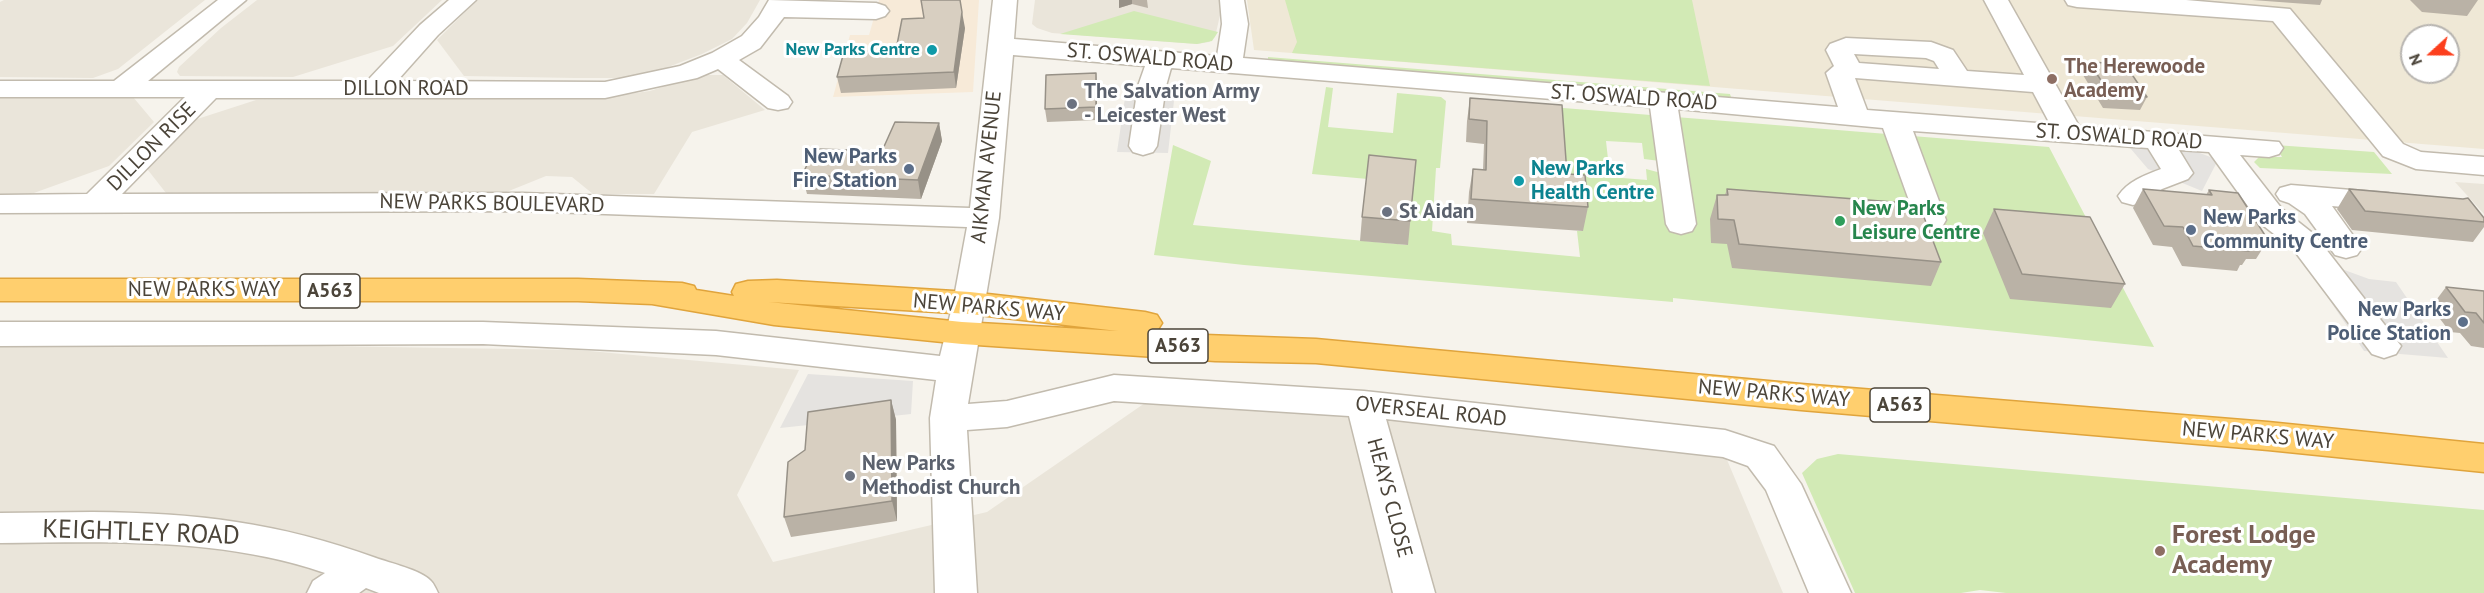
<!DOCTYPE html>
<html>
<head>
<meta charset="utf-8">
<style>
	body { margin:0 }
	#map { position:relative; width:2484px; height:593px; overflow:hidden; background:#f6f3ec; font-family:"PT Sans",sans-serif }
	canvas { display:block }
	.north { position:absolute; left:2400px; top:24px; width:60px; height:60px; box-sizing:border-box; background:#fff; border:2px solid #b7b4b0; border-radius:50%; rotate:249deg; font-size:16px; font-weight:700; line-height:24px; text-align:center; color:#4b4439 }
	.north::after { content:''; display:block; margin:auto; width:21px; height:27px; background:#fc3f1d; clip-path:polygon(50% 0,100% 100%,50% 72%,0 100%) }
</style>
</head>
<body>
<div id="map">
<canvas width="2484" height="593"></canvas>
<div class="north">N</div>
</div>
<script>
const c = document.querySelector('canvas').getContext('2d');
c.lineJoin = 'round';
function fillPath(path, color) {
  c.fillStyle = color;
  c.fill(path, 'evenodd');
}
function strokePath(path, color, width, dash) {
  c.strokeStyle = color;
  c.lineWidth = width;
  c.lineCap = dash ? 'butt' : 'round';
  c.setLineDash(dash || []);
  c.stroke(path);
}
function label(font, color, halo, rows, align = 'center') {
  c.font = font + ' "PT Sans",sans-serif';
  c.lineWidth = 6;
  c.setLineDash([]);
  c.textBaseline = 'middle';
  c.strokeStyle = halo;
  c.fillStyle = color;
  for (const [text, x, y, turn = 0] of rows) {
    c.save();
    c.translate(x, y);
    c.rotate((+turn || 0) * Math.PI / 180);
    c.textAlign = isNaN(turn) ? turn : align;
    if (halo) c.strokeText(text, 0, 0);
    c.fillText(text, 0, 0);
    c.restore();
  }
}
fillPath(new Path2D(`
	M4 0H205L118 69 93 78 0 77V2Z
	M257 0H442L393 46 293 77 180 76 177 72 179 67 221 28Z
	M477 0H760L747 23 732 39 702 54 663 69 622 78H575L464 76 437 40Z
	M1035 0H1221V11L1215 37 1209 42 1197 44 1052 33 1037 28 1032 24Z
	M699 75H723L765 110 692 132 654 194H593L572 177 546 176 499 195 166 193 144 165 185 123 256 100 598 98 650 91Z
	M133 97 154 122 109 166 31 194H0V98Z
	M2455 182 2484 184V214Z
	M0 341 578 350 799 370 737 495 773 562 987 512 1158 394 1725 455 1783 593H0Z`), '#eae5da');
fillPath(new Path2D(`
	M879 0H979L973 92 833 97 850 35H869Z`), '#f7ead8');
fillPath(new Path2D(`
	M1247 0H2484V149L1254 50ZM2412 36H2448V72H2412Z`), '#efe8d6');
fillPath(new Path2D(`
	M1285 0H1692L1710 86 1292 53 1297 42Z
	M1134 11 1218 32 1212 41 1197 44 1060 34Z
	M1268 57 1730 94 1732 100 1268 62Z
	M1326 87 1333 88 1328 127 1393 133 1397 93 1441 97 1446 101 1440 168H1436L1432 231 1451 234 1452 245 1580 257 1577 231H1583L1542 195 1551 107 2049 147 2154 347 1673 298V302L1244 265 1154 255 1173 145 1211 161 1193 225 1408 245 1368 179 1312 174ZM1606 141 1642 143 1644 159 1660 161 1661 173 1646 169 1647 180 1610 177Z
	M2275 145 2374 152 2392 174 2260 168 2254 162 2259 157H2282Z
	M1838 454 2484 510V593H2006L1980 590 1961 593H1855L1802 473 1817 459Z`), '#d2eab5');
fillPath(new Path2D(`
	M1143 86H1161L1175 92 1168 153 1117 152 1126 91Z
	M2125 142 2182 146 2218 160 2202 191 2148 169Z
	M2303 261 2328 264 2369 279 2396 282 2448 358 2364 351Z
	M808 374 913 381 911 414 780 428Z`), '#e5e3e0');
const minor = new Path2D(`
	M218 0H246L148 81H367L420 25 449 0H476L438 35 397 81 605 82 680 66 712 53 742 36 759 17 769 0 876 3 885 6 889 11 885 16 876 19 784 17 760 48 739 60 788 96 792 102 788 108 778 110 768 108 718 69 697 78 605 98H216L122 194 522 193 970 208 993 0H1017L1014 39 1217 56 1222 24 1220 0H1244L1248 24 1243 58 1838 107 1826 73 1834 66 1826 50 1830 44 1846 38 1931 42 1953 50 1967 71 2024 75 1984 0H2008L2079 126 2279 142 2283 148 2279 154 2269 157 2240 155 2282 209 2315 235 2401 346 2396 354 2384 358 2372 354 2293 249 2260 223 2209 152 2179 150 2193 173 2188 179 2162 189 2144 202 2133 205 2122 202 2118 196C2128 181 2145 175 2161 169L2148 148 1913 131 1946 220 1942 227 1931 229 1920 227 1916 220 1883 128 1678 109 1696 224 1692 231 1681 234 1670 231 1666 224 1650 107 1171 68 1166 86 1157 146 1153 152 1143 155 1133 152 1129 146 1138 86 1145 66 1013 55 999 218 968 404 1007 401 1114 375 1364 391 1725 430 1774 446 1801 484 1851 593H1809L1766 490 1748 466 1723 457 1386 419 1435 593H1393L1349 416 1114 401 1007 427 967 430 977 593H935L930 418 936 380 716 355 483 344 0 346V322H483L716 331 940 356 953 303 967 227 522 211 0 213V195L87 194 185 97H0V81H114ZM1854 54 1926 58 1934 61 1939 69 1859 63ZM1855 78 2033 92 2050 124 1867 110Z
	M2065 0H2186L2290 9 2403 144 2421 152 2484 157V175L2416 169 2383 156 2273 21 2077 7 2068 5Z
	M2291 185 2388 193 2399 196 2403 202 2399 208 2388 211 2332 206 2362 248 2357 255 2346 258 2335 255 2305 214 2289 203 2280 200 2276 194 2280 188Z
	M92 512C197 513 277 522 376 558 390 563 421 570 431 581 434 584 436 589 438 593H379L366 588 359 593H307L313 581 325 573C221 537 108 542 0 543V513Z`);
const highway = new Path2D(`
	M0 279H578L682 283 694 286 696 290 734 296 732 292 736 284 748 281 777 280 970 292 1145 312 1157 315 1162 323 1157 331 1149 333 1316 339 1801 384 2268 422 2484 444V472L2268 450 1801 410 1316 363 1215 361 962 344 774 325 652 304 578 301H0ZM769 302 970 314 1118 331 962 322Z`);
strokePath(minor, '#c2bbae', 3);
strokePath(highway, '#e0a43c', 3);
fillPath(minor, '#fff');
fillPath(highway, '#ffcf6e');
fillPath(new Path2D(`
	M1119 0H1147L1148 8 1132 4 1119 8Z
	M2252 0H2322L2320 5Z
	M2410 0H2478L2467 16 2422 12Z
	M965 28 956 88 841 93 837 77Z
	M2089 62 2147 97 2140 110 2103 108 2083 75Z
	M1097 86V120L1047 122 1045 109Z
	M1470 98 1567 174 1588 207 1583 231 1467 223 1469 192 1473 169 1483 170 1484 144 1466 142 1467 121Z
	M939 123 942 141 921 199 807 194 802 175 882 151Z
	M1416 160 1408 245 1360 241 1362 217Z
	M1727 189 1941 262 1931 286 1732 268 1727 244 1711 243 1710 219 1717 195H1725Z
	M2143 189 2206 195 2209 190 2268 240 2256 259H2246L2242 265H2240L2237 271 2182 266 2172 247 2153 245 2133 208Z
	M2349 189 2463 199 2484 218V227L2473 242 2352 230 2337 209Z
	M1994 209 2125 284 2111 308 2010 299 1983 233Z
	M2446 287 2484 291V348L2471 346 2460 333 2450 332 2431 307Z
	M891 400 896 420 897 521 791 537 784 517Z`), '#bab2a6');
fillPath(new Path2D(`
	M1119 0H1132V4L1119 8Z
	M962 12 965 28 956 88 954 72Z
	M1096 73 1097 86V120L1096 107Z
	M939 123 942 141 921 199 918 180Z
	M891 400 896 420 897 521 892 501Z`), '#979187');
const building = new Path2D(`
	M921 0H960L962 12 954 72 837 77 844 52 896 50 902 19 924 18Z
	M2089 62 2125 64 2147 97 2110 94Z
	M1096 73V107L1045 109 1046 75Z
	M1470 98 1562 105 1567 174 1585 175 1588 207 1471 199 1473 169 1486 170 1487 121 1469 119Z
	M895 122 939 123 918 180 802 175 815 149 882 151Z
	M1369 155 1416 160 1410 221 1362 217Z
	M1727 189 1919 204 1941 262 1739 244 1734 220 1718 219 1717 195H1728Z
	M2143 189 2212 195 2209 190 2238 193 2268 240 2250 238 2254 246 2244 245 2249 251 2193 246 2183 227 2164 226Z
	M2349 189 2463 199 2468 198 2484 218V222L2365 211Z
	M1994 209 2090 217 2125 284 2022 274Z
	M2446 287 2484 291V323L2476 313 2465 312Z
	M891 400 892 501 784 517 788 462 805 450 808 412Z`);
fillPath(building, '#d8cfc1');
strokePath(building, '#979187', 1.5);
for (const [x, y, r, color] of [
	[932,50,6,"#0f9aa8"],
	[2052,79,6,"#8d6e63"],
	[1072,104,6,"#6b7280"],
	[909,169,6,"#5c6f8a"],
	[1519,181,6,"#0f9aa8"],
	[1387,212,6,"#6b7280"],
	[1840,221,6,"#2e9e5b"],
	[2191,230,6,"#5c6f8a"],
	[2463,322,6,"#5c6f8a"],
	[850,476,6,"#6b7280"],
	[2160,551,6,"#8d6e63"]
]) {
  const dot = new Path2D();
  dot.arc(x, y, r, 0, 2 * Math.PI);
  c.fillStyle = color;
  c.fill(dot);
  strokePath(dot, '#fff', 2);
}
label('bold 18px', '#0d838f', '#fff', [
	["New Parks Centre",920,50]
], 'right');
for (const [x, y, w] of [
	[330,291,60],
	[1178,346,60],
	[1900,405,60]
]) {
  const box = new Path2D();
  box.roundRect(x - w / 2, y - 17, w, 34, 4.5);
  c.fillStyle = '#fff';
  c.fill(box);
  strokePath(box, '#4b4439', 1.5);
}
label('bold 20px', '#4b4439', null, [
	["A563",330,291],
	["A563",1178,346],
	["A563",1900,405]
]);
label('21px', '#4b4439', '#fff', [
	["ST. OSWALD ROAD",1150,58,5],
	["DILLON ROAD",406,89],
	["ST. OSWALD ROAD",1634,98,4],
	["ST. OSWALD ROAD",2119,137,4],
	["DILLON RISE",152,147,-45],
	["AIKMAN AVENUE",987,167,-84],
	["NEW PARKS BOULEVARD",492,204,1],
	["NEW PARKS WAY",204,290],
	["NEW PARKS WAY",989,308,5],
	["NEW PARKS WAY",1774,394,5],
	["OVERSEAL ROAD",1431,412,6],
	["NEW PARKS WAY",2258,436,5],
	["HEAYS CLOSE",1389,498,75]
]);
label('bold 21px', '#785e54', '#fff', [
	["The Herewoode",2064,67],
	["Academy",2064,91]
], 'left');
label('bold 21px', '#5b616d', '#fff', [
	["The Salvation Army",1084,92],
	["- Leicester West",1084,116],
	["St Aidan",1399,212],
	["New Parks",862,464],
	["Methodist Church",862,488]
], 'left');
label('bold 21px', '#4e5e75', '#fff', [
	["New Parks",897,157],
	["Fire Station",897,181],
	["New Parks",2203,218,"left"],
	["Community Centre",2203,242,"left"],
	["New Parks",2451,310],
	["Police Station",2451,334]
], 'right');
label('bold 21px', '#0d838f', '#fff', [
	["New Parks",1531,169],
	["Health Centre",1531,193]
], 'left');
label('bold 21px', '#27864d', '#fff', [
	["New Parks",1852,209],
	["Leisure Centre",1852,233]
], 'left');
label('26px', '#4b4439', '#fff', [
	["KEIGHTLEY ROAD",141,533,2]
]);
label('bold 26px', '#785e54', '#fff', [
	["Forest Lodge",2172,536],
	["Academy",2172,566]
], 'left');
</script>
</body>
</html>
